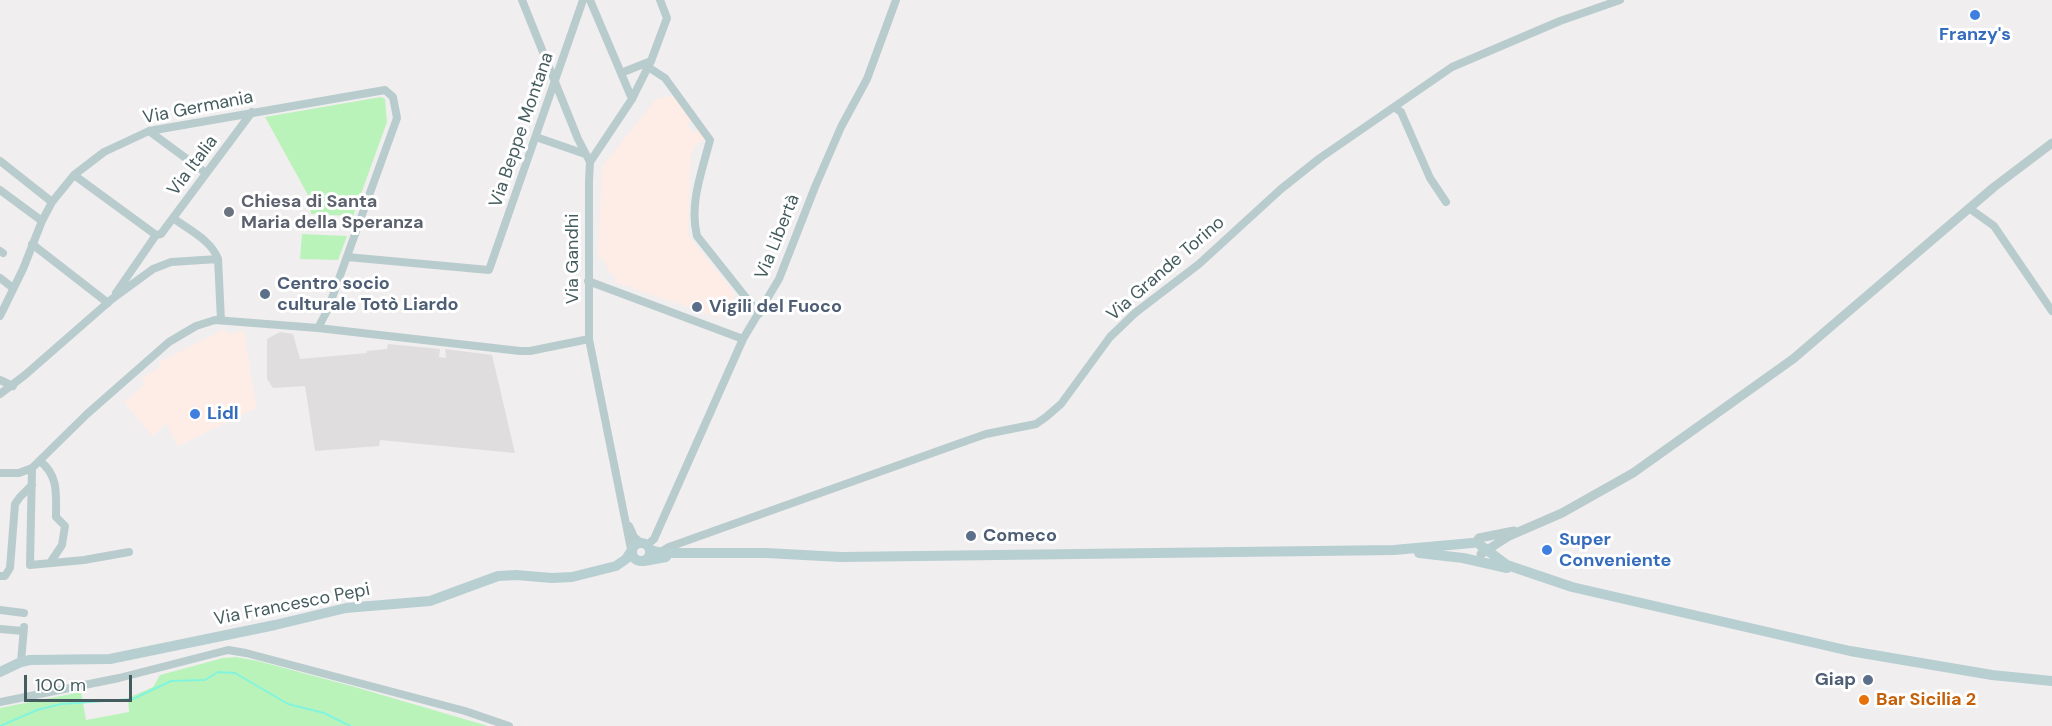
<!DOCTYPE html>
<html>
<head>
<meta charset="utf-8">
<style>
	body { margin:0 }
	#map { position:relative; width:2052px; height:726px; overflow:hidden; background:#f1eef0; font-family:"DM Sans",sans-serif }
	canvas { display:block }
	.scale { position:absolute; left:24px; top:675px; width:108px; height:27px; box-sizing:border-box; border:3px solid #455c5e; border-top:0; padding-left:8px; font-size:18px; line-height:21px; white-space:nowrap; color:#455c5e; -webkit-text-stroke:4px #fff; paint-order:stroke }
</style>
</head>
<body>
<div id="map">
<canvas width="2052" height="726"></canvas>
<div class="scale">100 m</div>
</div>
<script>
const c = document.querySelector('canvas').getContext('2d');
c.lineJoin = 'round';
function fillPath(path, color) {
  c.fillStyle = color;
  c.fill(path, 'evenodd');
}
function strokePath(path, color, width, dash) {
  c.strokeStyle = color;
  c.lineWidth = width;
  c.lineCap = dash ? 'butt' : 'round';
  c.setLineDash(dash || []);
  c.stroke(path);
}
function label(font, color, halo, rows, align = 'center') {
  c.font = font + ' "DM Sans",sans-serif';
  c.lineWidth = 6;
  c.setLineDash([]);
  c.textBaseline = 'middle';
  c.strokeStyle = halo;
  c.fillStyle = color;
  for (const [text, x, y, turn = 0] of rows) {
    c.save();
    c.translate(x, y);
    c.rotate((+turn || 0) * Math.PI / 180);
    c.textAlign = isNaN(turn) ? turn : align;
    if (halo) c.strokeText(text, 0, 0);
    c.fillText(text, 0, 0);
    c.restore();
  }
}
fillPath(new Path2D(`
	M674 96 691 120 687 124 693 133 698 129 705 139 695 146 691 154 688 235 735 294 720 318 614 282 616 276 612 275 602 258H598L602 167 657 98Z
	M224 329 228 334 244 330 256 408 178 446 166 423 153 437 124 402 145 384 141 378 161 367 159 362Z`), '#feede6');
fillPath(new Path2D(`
	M280 332 293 334 300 359 367 353V351L387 349 388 344 440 349 439 357 446 358 445 349 492 355 515 453 380 440 379 446 315 451 305 386 273 388 267 379V339Z`), '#e0dddf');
fillPath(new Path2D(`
	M381 97 385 99 387 122 353 216 311 214 309 197 265 117Z
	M302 234 347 236 338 260 300 259Z
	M236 657 258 661 355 687 488 726H0V708L81 692 86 720 129 712 128 698 153 687 160 675 223 658Z`), '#baf3b9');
strokePath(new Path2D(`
	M0 726 37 710 61 704 133 699 171 681 205 680 218 672 235 673 288 704 324 713 350 726`), '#82f4de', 2);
strokePath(new Path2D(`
	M522 0 578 139 590 162
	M590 0 632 99
	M648 67 665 78 710 140C702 171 689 204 697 236L759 314
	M621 73 651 61
	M1394 107 1401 112 1430 178 1446 202
	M149 131 206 173
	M536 137 585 154
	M0 161 52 202
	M74 175 156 235
	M0 190 42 221
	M1969 208 1994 226 2052 311
	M173 218C189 230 211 240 218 259L221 320
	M32 244 108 303
	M0 251 3 253
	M347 257 489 270 583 0
	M0 278 13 288
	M588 281 743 339
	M116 293 156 235 161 234 252 112
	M0 316 23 269 42 221 52 202 74 175 104 152 149 131 385 90 393 97 397 118 328 309 318 328
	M0 380 13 386
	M0 394 25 375 112 299 153 269 171 262 218 259
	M40 461C59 476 56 495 56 517L65 526 62 545 50 563
	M32 468 30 565 84 560 129 552
	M0 473H19L32 468 87 414 169 342 196 326 215 320 318 328 520 351H530L589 339
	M629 526 634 537 641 543
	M647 545 654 539 743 339 779 279 815 187 841 127 867 79 896 0
	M661 552 669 547 966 441 986 434 1036 424 1046 417 1061 404 1110 337 1135 313 1199 264 1281 189 1320 158 1452 67 1560 21 1620 0
	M632 554 589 339V180L590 162 632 99 651 61 667 18 660 0
	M0 576H5L10 568 15 504 20 497 32 485
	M0 610 24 613
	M0 629 23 631
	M21 662 24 627
	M0 702 119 678 228 650 246 653 465 711 509 726`), '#b9cccd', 8);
strokePath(new Path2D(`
	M1475 543 1479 538 1514 531
	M1481 554 1509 536 1562 513 1633 473 1793 359 1994 187 2052 143`), '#b9cccd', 9);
strokePath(new Path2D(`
	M632 552a9 9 0 1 1 18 0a9 9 0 1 1-18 0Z
	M1480 545 1507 565 1572 587 1850 651 1992 675 2052 681
	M650 550 663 553H766L841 557 1394 550 1472 543
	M1419 553 1463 558 1507 568
	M644 561 666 557
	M0 672 21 662 30 660 110 659 275 625 346 608 430 601 498 576 516 575 552 578 572 577 616 566 626 559 632 550`), '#b8cfd2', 10);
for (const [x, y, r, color] of [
	[1975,15,6,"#3f7fe0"],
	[229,212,6,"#6b7280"],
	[265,294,6,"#5c6f8a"],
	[697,307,6,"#5c6f8a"],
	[195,414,6,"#3f7fe0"],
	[971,536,6,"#5c6f8a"],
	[1547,550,6,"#3f7fe0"],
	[1868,680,6,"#5c6f8a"],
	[1864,700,6,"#e8710a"]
]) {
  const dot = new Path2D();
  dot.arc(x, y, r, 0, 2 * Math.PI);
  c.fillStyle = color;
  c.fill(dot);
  strokePath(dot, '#fff', 2);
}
label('bold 18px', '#366cbe', '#fff', [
	["Franzy's",1975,35,"center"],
	["Lidl",207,414],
	["Super",1559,540],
	["Conveniente",1559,561]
], 'left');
label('18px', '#455c5e', '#fff', [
	["Via Germania",198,108,-11],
	["Via Beppe Montana",522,130,-71],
	["Via Italia",193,166,-53],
	["Via Libertà",778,237,-68],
	["Via Gandhi",573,259,-90],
	["Via Grande Torino",1166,269,-41],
	["Via Francesco Pepi",292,605,-11]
]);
label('bold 18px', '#5b616d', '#fff', [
	["Chiesa di Santa",241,202],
	["Maria della Speranza",241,223]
], 'left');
label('bold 18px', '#4e5e75', '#fff', [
	["Centro socio",277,284],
	["culturale Totò Liardo",277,305],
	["Vigili del Fuoco",709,307],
	["Comeco",983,536],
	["Giap",1856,680,"right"]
], 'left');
label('bold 18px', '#c56008', '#fff', [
	["Bar Sicilia 2",1876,700]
], 'left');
</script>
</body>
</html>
